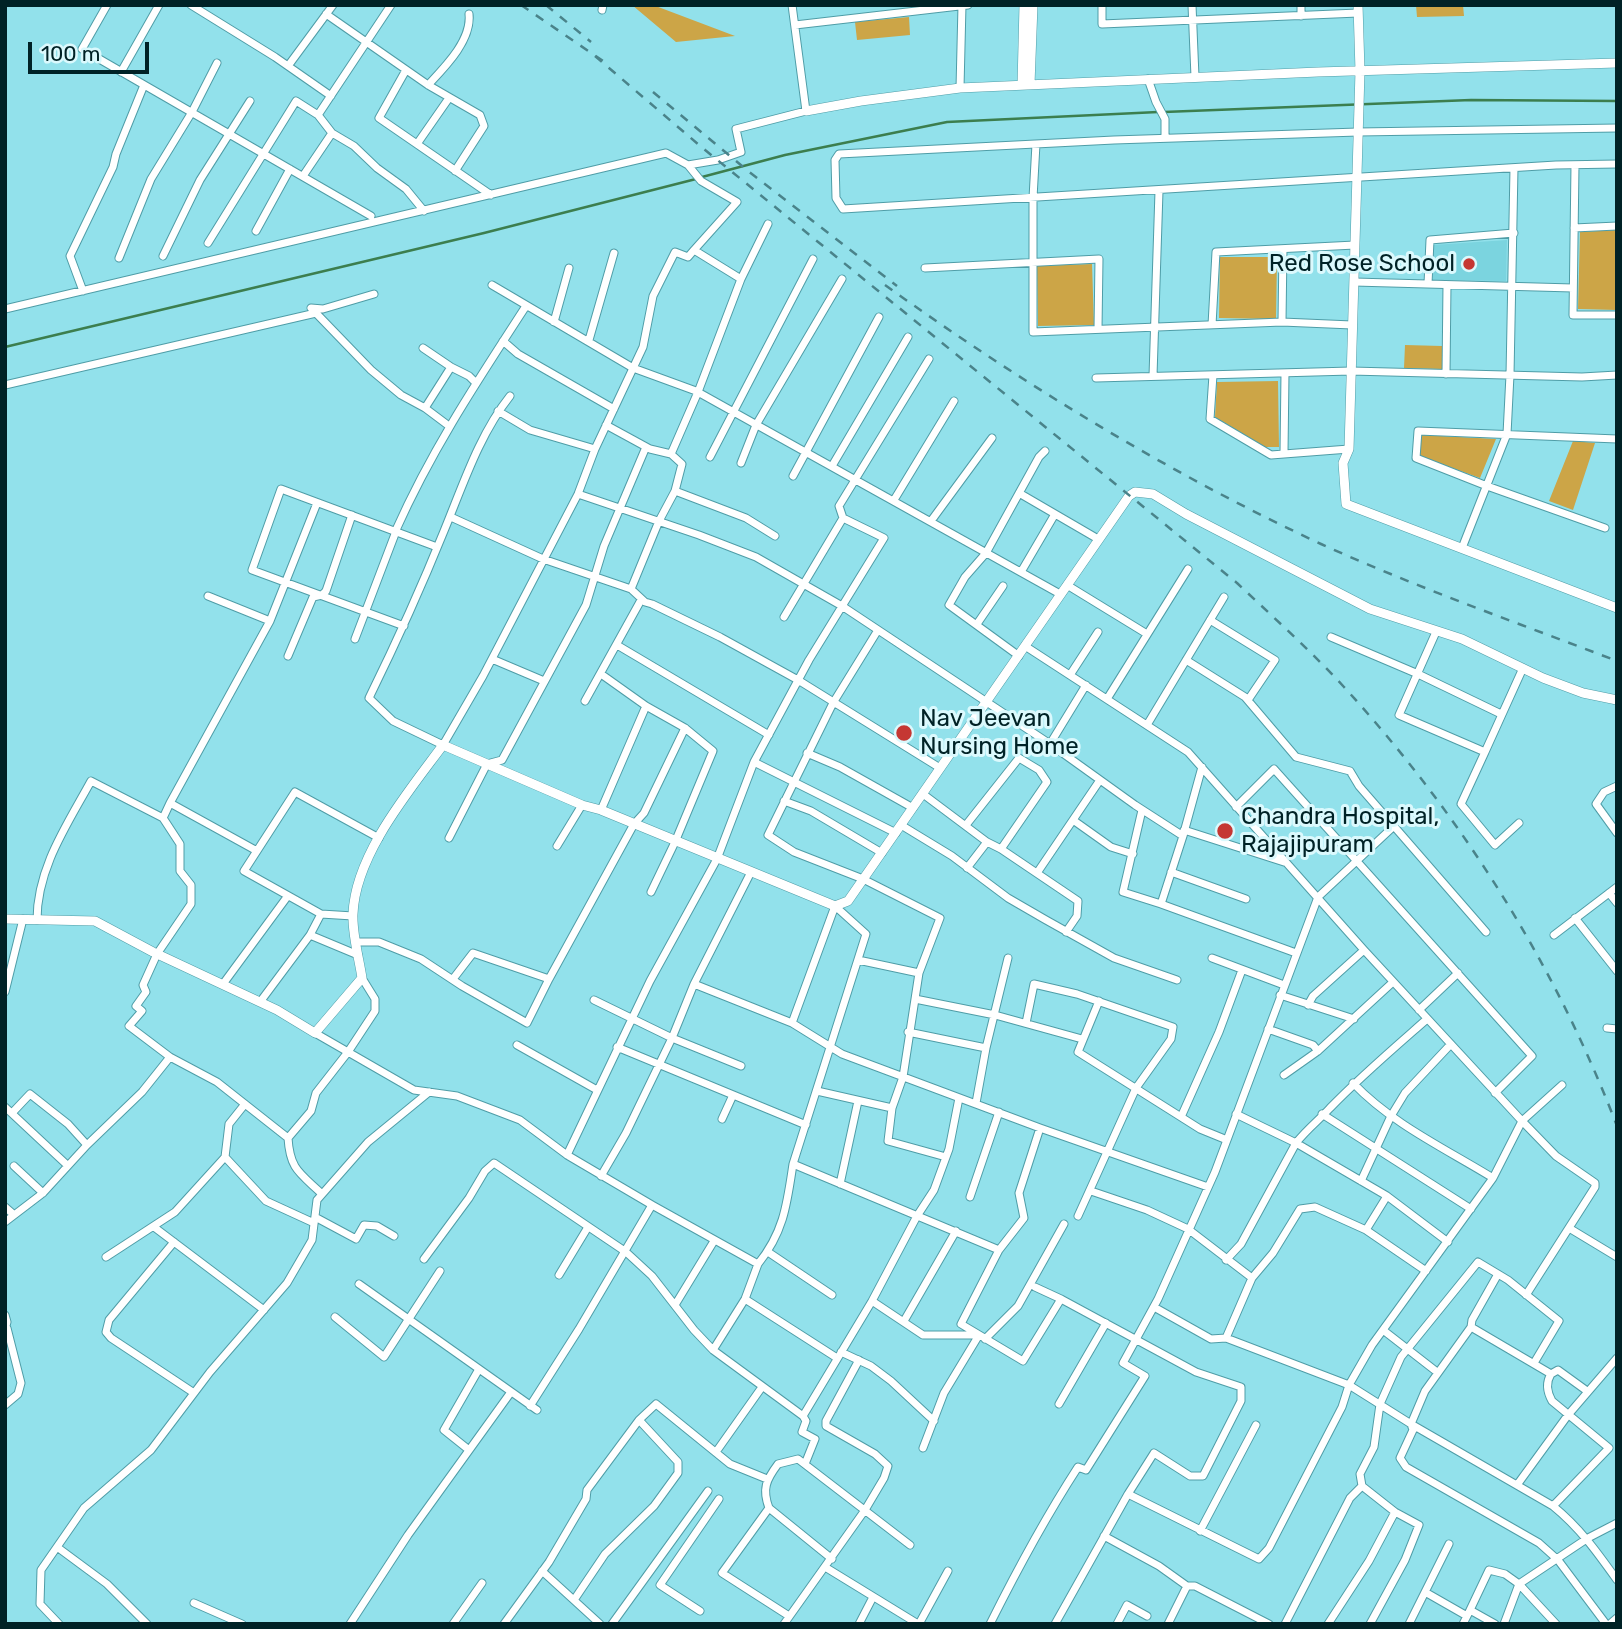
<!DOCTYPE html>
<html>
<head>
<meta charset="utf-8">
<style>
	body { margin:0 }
	#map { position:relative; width:1622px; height:1629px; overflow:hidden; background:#92e1eb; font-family:Rubik,sans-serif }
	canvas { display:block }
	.frame { position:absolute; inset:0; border:7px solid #002226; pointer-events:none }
	.scale { position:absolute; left:28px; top:42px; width:121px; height:32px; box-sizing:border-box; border:4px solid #002226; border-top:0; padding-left:9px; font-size:21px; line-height:24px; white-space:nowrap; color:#002226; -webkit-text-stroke:5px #dbf9fd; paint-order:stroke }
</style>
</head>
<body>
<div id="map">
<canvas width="1622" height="1629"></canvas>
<div class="frame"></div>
<div class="scale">100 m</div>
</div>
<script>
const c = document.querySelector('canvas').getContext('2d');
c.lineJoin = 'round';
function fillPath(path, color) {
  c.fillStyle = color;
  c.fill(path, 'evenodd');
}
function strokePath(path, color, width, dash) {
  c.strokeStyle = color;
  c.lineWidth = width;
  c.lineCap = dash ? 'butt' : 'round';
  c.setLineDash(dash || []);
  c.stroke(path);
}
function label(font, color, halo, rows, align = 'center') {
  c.font = font + ' Rubik,sans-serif';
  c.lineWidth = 6;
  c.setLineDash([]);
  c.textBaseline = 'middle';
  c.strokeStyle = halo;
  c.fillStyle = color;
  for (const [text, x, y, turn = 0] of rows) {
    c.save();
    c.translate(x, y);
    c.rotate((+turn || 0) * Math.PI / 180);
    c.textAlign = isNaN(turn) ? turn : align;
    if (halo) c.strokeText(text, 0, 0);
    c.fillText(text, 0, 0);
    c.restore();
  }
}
fillPath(new Path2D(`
	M1507 240 1506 281 1433 280V245Z`), '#7bd4df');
fillPath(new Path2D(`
	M632 5H653L735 36 676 42Z
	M1416 5H1463L1464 16 1417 17Z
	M909 17 910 35 857 40 855 22Z
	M1617 230V310L1578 309 1580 232Z
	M1220 257H1277L1276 319 1219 318Z
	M1092 264 1094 325 1038 326 1037 266Z
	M1405 345 1442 346V369L1404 368Z
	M1278 381 1279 447H1265L1215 417 1217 382Z
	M1421 435 1496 439 1480 478 1419 456Z
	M1573 441 1595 443 1573 510 1549 501Z`), '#cca547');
strokePath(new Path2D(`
	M1164 112 1471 100 1617 101
	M702 177 785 155 947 122 1158 112
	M5 347 484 233 696 179`), '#3c7e4e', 2.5);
const minor = new Path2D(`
	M107 5 82 49 371 216
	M191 5 275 57 331 96
	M1102 5V24L1358 13
	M1192 5 1195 77
	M1301 5V16
	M602 10 603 5
	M326 14 428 85 480 115 484 126 455 171
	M795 25 968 5
	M288 66 333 5
	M406 70 379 118 491 195
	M121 72 159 5
	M1148 79 1156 102 1165 119V138
	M428 85C445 67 472 40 469 14
	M960 88 962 5
	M318 115 391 5
	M1617 128 1358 132 1114 140 839 154 835 160 836 198 843 209 1556 165 1617 164
	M417 144 449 98
	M1036 144 1033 198V332L1282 322 1352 325
	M688 165 718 160 741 152 736 129 806 111 792 5
	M1575 165 1573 315H1617
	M303 176 332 133
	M1574 228 1617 226
	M256 231 290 169
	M208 243 296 101 318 115 332 133 354 146 377 168 406 189 424 211
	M163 256 200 180 250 101
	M119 258 151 179 192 112 217 63
	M925 268 1099 259 1098 329
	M1354 282 1573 288
	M1428 284 1430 240 1514 233
	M492 285 633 368 696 391 1060 594
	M83 291 70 256 113 167 116 154 144 85
	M5 309 666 153 688 165 701 181 737 202 694 250 741 279 768 224
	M314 311 371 370 401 395 425 408 449 426
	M554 322 569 268
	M1282 322 1283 249
	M1212 325 1216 252 1355 245
	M589 340 614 253
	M503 341 518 354 614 409
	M423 348 451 367 469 376 476 383
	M1446 374 1447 285
	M1213 375 1210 419 1271 455 1349 449
	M1153 376 1159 191
	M1096 378 1351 371 1582 377 1617 375
	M5 385 316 313 311 308 323 309 374 294
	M510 396C479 435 463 485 444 531 421 588 396 643 369 698L393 721 443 745 483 676 578 494 595 449 643 347 653 296 675 252 688 257 694 250
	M425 408 451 367
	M498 411 530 430 595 449
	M606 425 650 449 671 454 682 464 675 491 659 521 631 589
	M1284 453 1285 373
	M671 454 698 392 741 279
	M710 457 813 259
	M741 463 756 425 842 279
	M832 466 908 337
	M793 476 879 317
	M675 491 746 518 775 536
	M1019 493 1098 539
	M578 494 699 535 756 557 842 606 1050 744 1135 805 1183 836 1202 767
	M894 500 954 401
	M453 518 543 559 631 589 645 602 652 604 720 637 798 680 940 768
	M931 521 992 438
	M1605 528 1487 486 1416 458 1418 431 1617 439
	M396 530C432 449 478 380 526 306
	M1462 548 1507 434 1510 375 1514 168
	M1021 572 1055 514
	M1067 585 1147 634
	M208 596 270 621
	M784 617 843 518
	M1210 620 1275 660 1248 700
	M977 624 1003 586
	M404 626 252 570 281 489 437 547
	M878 630 833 703 768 835 794 852 863 879 940 918 919 973 903 1077 892 1108 888 1141 946 1157
	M1436 632 1399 715 1485 752 1461 804 1495 845 1519 823
	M1331 637 1418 674 1501 714
	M355 639 395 534
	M617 645 769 735
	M1025 646 1188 752 1364 950 1522 1121 1493 1178 1372 1345 1349 1385 1342 1407 1269 1548 1259 1559 1128 1494
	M288 656 313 597 322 595 326 591 352 515
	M1019 656 949 605 965 577 986 553 1039 457 1045 451
	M492 659 544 681
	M1186 660 1245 697 1296 757 1350 771 1359 786 1486 932
	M601 674 646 706 685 728 713 751 675 842 651 892
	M1070 675 1098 632
	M1107 699 1188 569
	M585 701 641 600
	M1147 725 1224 597
	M1050 744 1086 685
	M1485 752 1523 668
	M807 753 840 767 913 808
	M754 762 896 833
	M1617 786 1604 792 1596 804 1617 833
	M923 794 987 842 1001 849 1078 901 1077 916 1066 932
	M784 801 811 811 882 853
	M170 803 270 621 317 503
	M1236 807 1274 769 1532 1056 1495 1093
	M601 810 646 706
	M1142 810 1123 892 1161 904
	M1073 820 1111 847 1133 854
	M901 825 952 856 1008 898 1046 920 1114 958 1177 980
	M966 825 1019 758 1039 770 1047 782 1001 849
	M1184 830 1284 862
	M1183 836 1161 904 1296 953
	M449 838 487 764 502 760 586 605 604 546 646 447
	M557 846 582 805
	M257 851 170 803 163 818 180 844V871L191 885V904L157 954 143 985 146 992 136 1006 142 1011 129 1026 170 1057 217 1082 288 1138C290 1170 300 1173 322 1194
	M967 868 987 842
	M1171 872 1246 899
	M1037 873 1100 780
	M1609 893 1617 903
	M353 916 321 914 244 871 295 792 379 838
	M1575 918 1617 971
	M37 920C37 868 67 825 91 781L163 818
	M310 935 358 955
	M1554 935 1617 887
	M357 942H379L421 959 462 986 527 1023 549 979 634 824 644 813 685 728
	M1212 958 1284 985
	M858 960 919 973
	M453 979 473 953 549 979
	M223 984 287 897
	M694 984 792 1023 842 1054 1040 1128 1208 1187
	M5 992 23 919
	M1280 995 1354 1019
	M915 999 995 1015 1082 1039
	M594 1000 672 1038 741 1066
	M1099 1001 1078 1052 1200 1129 1227 1140
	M260 1002 310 935 321 914
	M1308 1005 1313 996 1364 950
	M1419 1010 1458 973
	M792 1023 835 906 866 934 793 1164 999 1250 961 1324 1023 1361 1061 1299 1196 1372 1241 1387V1401L1203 1476H1190L1154 1453 1128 1494 1055 1624
	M1026 1023 1034 984 1077 994 1173 1027 1171 1039 1136 1088 1078 1216
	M1607 1028 1617 1029
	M1268 1029 1313 1045 1318 1051
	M908 1032 986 1048
	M315 1033 414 1090 457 1096 520 1120 567 1155
	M517 1045 597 1090
	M617 1047 806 1125
	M1284 1075 1318 1051 1393 982
	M1353 1083C1392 1124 1446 1149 1493 1178
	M817 1091 892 1108
	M976 1103 986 1048 1008 958
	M5 1107 66 1164
	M12 1113 30 1094 68 1124 87 1145
	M1236 1114 1296 1143 1387 1196 1448 1242
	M1322 1114 1471 1209
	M1181 1117 1219 1032 1242 970
	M722 1119 733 1095
	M288 1138 311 1111 316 1093 348 1052 375 1011V999L362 978
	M225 1157 266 1201 314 1223
	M14 1166 43 1193
	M601 1176 626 1133 672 1038 694 984 751 872
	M1361 1181 1391 1116 1405 1093 1451 1044
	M840 1184 858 1101
	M1091 1191 1147 1210 1188 1229 1252 1278
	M970 1197 999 1112
	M652 1205 758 1264C784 1232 787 1204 793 1164
	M5 1207 13 1214
	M315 1217 356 1239 364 1225 377 1226 394 1236
	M5 1222 43 1193 87 1145 142 1092 170 1057
	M154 1227 264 1310
	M1569 1228 1617 1257
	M1366 1230 1387 1196
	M174 1242 109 1320 106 1332 111 1338 194 1393
	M999 1250 1024 1218 1019 1193 1040 1128
	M768 1252 832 1295
	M106 1257 175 1212 225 1157 229 1124 245 1104
	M424 1259 469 1198 485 1171 494 1163 626 1252 652 1276 694 1330 713 1350 803 1416 872 1301 917 1216 934 1190 949 1149 959 1098
	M1226 1260 1241 1244 1296 1143C1307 1129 1319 1120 1330 1108 1361 1076 1394 1048 1427 1019
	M1498 1274 1472 1320 1471 1327 1551 1374
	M559 1275 588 1227
	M359 1284 537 1410
	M1035 1287 1061 1299
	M1526 1295 1595 1187V1183L1556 1156 1522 1121 1562 1085
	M745 1299 837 1358
	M872 1301 923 1335H978
	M675 1305 714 1241
	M1154 1307 1211 1339 1226 1338 1349 1385 1411 1424 1553 1506C1580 1528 1597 1552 1617 1580
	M5 1315 7 1322 5 1330
	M335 1317 384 1357 440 1271
	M904 1321 956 1231
	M1471 1327 1425 1391 1411 1424 1413 1430 1400 1458 1406 1467 1539 1543 1558 1560 1606 1624
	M1383 1330 1437 1372
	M1226 1338 1252 1278 1273 1253 1300 1209 1315 1207 1366 1230 1426 1271
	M985 1339 1018 1306 1064 1224
	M713 1350 745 1299 758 1264
	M841 1352 871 1366 891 1381 934 1421
	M1551 1374C1546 1382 1547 1392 1552 1401L1609 1448 1553 1506
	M1551 1374 1558 1370 1587 1391
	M1059 1404 1106 1323
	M5 1405 18 1394 21 1383 7 1328
	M530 1406 579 1329 652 1205 567 1155 650 981 717 859 754 762 809 660 884 538 843 518 839 506 929 359
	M803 1416 806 1421 802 1432 815 1439 805 1464
	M923 1448 944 1393 979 1335
	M469 1450 444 1430 479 1369
	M716 1452 762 1387
	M1517 1485 1568 1415 1617 1358
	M769 1508C762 1489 766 1480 778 1464L798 1459 910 1545
	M1200 1531 1256 1425
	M1104 1536 1159 1566 1187 1586H1195L1269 1624
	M57 1547 107 1584 147 1624
	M825 1567 918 1624
	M542 1571 600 1624
	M1425 1592 1467 1616
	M574 1600 605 1554 654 1506 678 1473V1462L639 1420
	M194 1603 242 1624
	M1470 1610 1489 1570 1505 1574 1519 1584 1504 1624
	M700 1611 660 1585 719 1499
	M789 1616 722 1573 769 1508 832 1559
	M59 1624 40 1604 41 1570 84 1508 151 1450 210 1372 287 1283 312 1240 317 1200 368 1142 429 1092
	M350 1624 408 1535 511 1392
	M453 1624 482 1583
	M504 1624 549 1562 586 1499 587 1490 639 1420 656 1404 730 1464 767 1479
	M612 1624 708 1491
	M784 1624 865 1510 884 1478 888 1466 875 1454 826 1426V1421L859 1360
	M859 1624 873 1597
	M919 1624 948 1571
	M990 1624C1017 1570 1045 1518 1078 1467L1086 1470 1145 1376 1123 1363 1158 1299 1215 1172 1318 897 1394 826
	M1117 1624 1127 1605 1147 1616
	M1168 1624 1187 1586
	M1285 1624 1350 1498 1362 1486
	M1328 1624 1369 1561 1395 1512
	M1370 1624 1405 1560 1419 1525 1395 1512 1362 1486 1360 1474 1374 1447 1380 1404 1401 1357 1478 1262 1508 1280 1559 1321 1534 1363
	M1409 1624 1449 1544
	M1463 1624 1470 1610 1495 1624
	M1556 1624 1519 1584 1588 1538 1617 1523
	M1610 1624 1617 1618`);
const tertiary = new Path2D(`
	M1358 5 1360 71 1349 449 1343 463 1346 504 1617 608
	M1030 84 1033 5
	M1022 85 1024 5
	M806 111 861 101 960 88 1318 72 1617 63
	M5 919 95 921 153 952 277 1010 315 1033 362 978C359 958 352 934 353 914 355 855 409 791 443 745L582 805 601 810 835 906 848 901 1129 496 1135 492 1153 494 1186 514 1370 609 1462 639 1543 678 1583 693 1617 700`);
strokePath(minor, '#4f9da7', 9);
strokePath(tertiary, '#4f9da7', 10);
strokePath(minor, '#fff', 7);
strokePath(tertiary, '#fff', 9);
strokePath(new Path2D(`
	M521 5 603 61
	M546 5 591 42
	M595 56 699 145 1237 583C1273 617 1310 650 1344 687 1461 815 1555 964 1617 1126
	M653 92 748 171 897 286
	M885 285C1023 384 1167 472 1321 544 1418 588 1518 623 1617 661`), '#4a838a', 2.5, [9, 9]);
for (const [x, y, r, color] of [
	[1469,264,7,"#c53733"],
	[904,733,9,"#c53733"],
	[1225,831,9,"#c53733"]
]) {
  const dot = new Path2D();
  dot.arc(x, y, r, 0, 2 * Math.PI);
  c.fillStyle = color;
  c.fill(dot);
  strokePath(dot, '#dbf9fd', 2.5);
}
label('24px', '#002226', '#dbf9fd', [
	["Red Rose School",1455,264,"right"],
	["Nav Jeevan",920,719],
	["Nursing Home",920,747],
	["Chandra Hospital,",1241,817],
	["Rajajipuram",1241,845]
], 'left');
</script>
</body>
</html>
